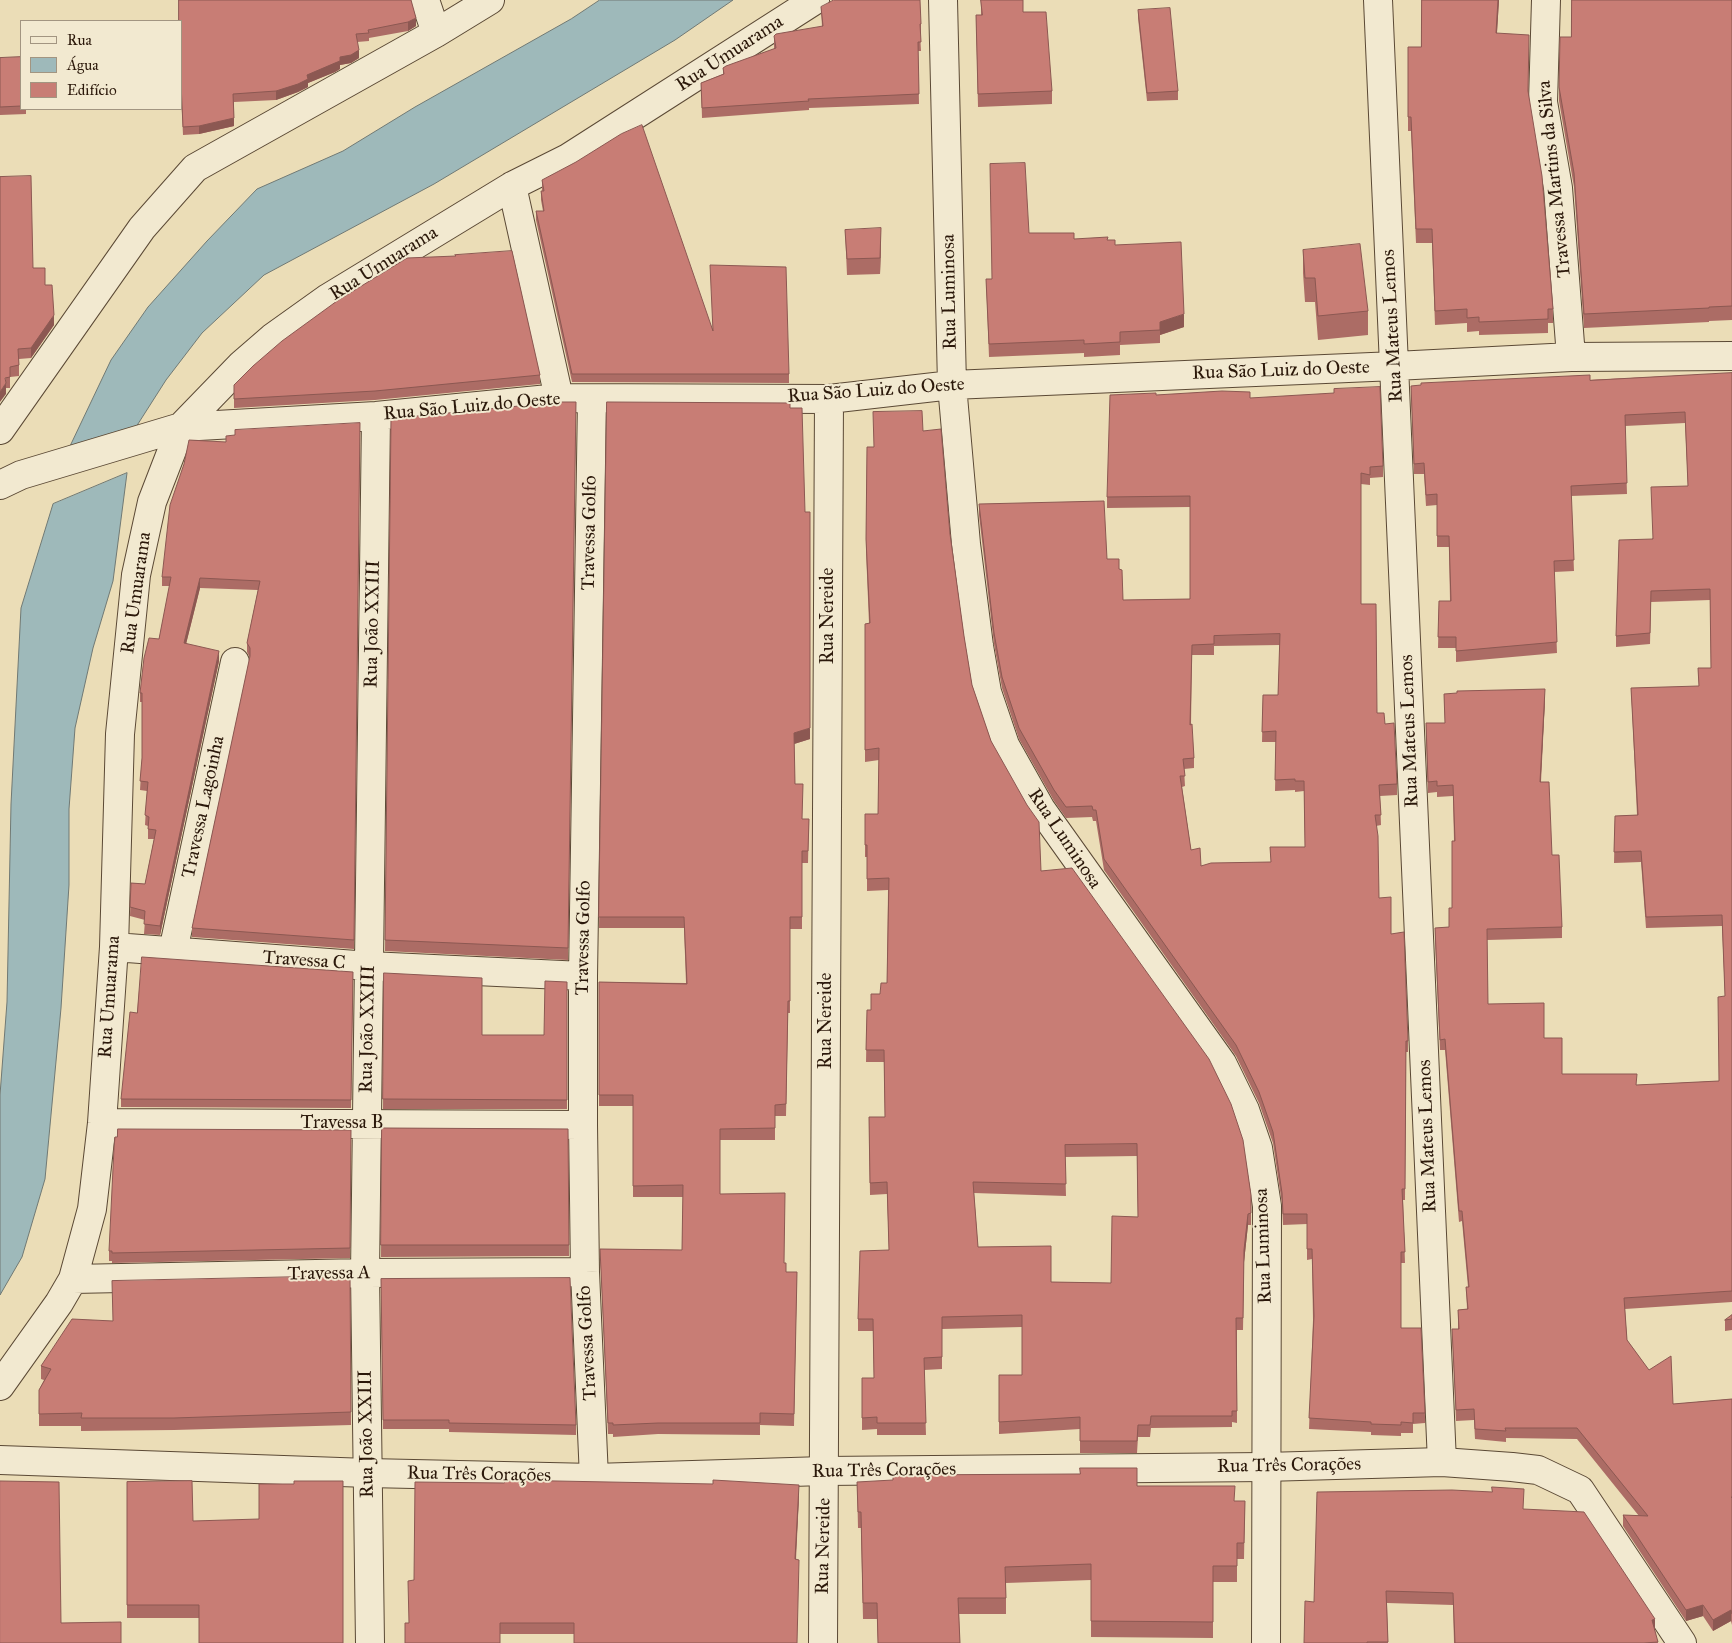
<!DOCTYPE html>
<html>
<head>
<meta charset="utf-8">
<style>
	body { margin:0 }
	#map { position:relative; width:1732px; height:1643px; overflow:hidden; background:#ebddb7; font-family:"IM FELL Great Primer",serif }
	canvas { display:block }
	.legend { position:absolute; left:20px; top:20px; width:162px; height:90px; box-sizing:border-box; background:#f2e9d0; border:1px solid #a29581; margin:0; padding:6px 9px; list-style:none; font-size:15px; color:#2b180a }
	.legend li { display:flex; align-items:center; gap:10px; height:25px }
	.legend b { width:25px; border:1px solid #a29581 }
</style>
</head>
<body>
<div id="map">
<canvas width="1732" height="1643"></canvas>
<ul class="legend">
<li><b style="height:6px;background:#f2e9d0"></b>Rua</li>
<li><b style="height:14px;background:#9eb9ba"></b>Água</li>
<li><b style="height:14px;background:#c87d75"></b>Edifício</li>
</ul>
</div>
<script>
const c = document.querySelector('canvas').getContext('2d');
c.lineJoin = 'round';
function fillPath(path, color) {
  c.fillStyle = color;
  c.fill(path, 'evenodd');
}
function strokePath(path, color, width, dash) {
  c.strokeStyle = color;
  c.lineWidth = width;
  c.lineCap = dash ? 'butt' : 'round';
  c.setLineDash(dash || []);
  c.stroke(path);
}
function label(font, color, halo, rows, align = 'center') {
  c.font = font + ' "IM FELL Great Primer",serif';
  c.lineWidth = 4;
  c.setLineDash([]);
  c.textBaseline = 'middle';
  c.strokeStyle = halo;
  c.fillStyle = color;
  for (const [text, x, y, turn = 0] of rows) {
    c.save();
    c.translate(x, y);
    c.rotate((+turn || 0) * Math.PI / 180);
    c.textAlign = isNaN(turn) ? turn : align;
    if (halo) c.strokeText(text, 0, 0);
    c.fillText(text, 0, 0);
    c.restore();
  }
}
const water = new Path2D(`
	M600 0H733L675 40 434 184 264 275 202 333 166 380 129 438 61 465 111 360 148 307 207 241 257 189 343 151 415 107 571 19Z
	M127 473 113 581 93 648 75 728 69 809V885L61 1008 45 1179 22 1257 0 1295V1095L7 1002 11 804 21 608 53 504Z`);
fillPath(water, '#9eb9ba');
strokePath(water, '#707974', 1);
const minor = new Path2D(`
	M425 0 436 33
	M943 0 952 385 966 544 979 646 987 692 1005 745 1041 809 1222 1063 1245 1110 1258 1148 1267 1206 1266 1643
	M1378 0 1442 1462
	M1546 0 1543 102 1558 188 1571 357
	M512 186 559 398
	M592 399 583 976V1125L585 1272 594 1478
	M0 430 142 228 195 168 436 33 490 0
	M0 485 21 475 181 427 376 416 559 398 829 399 952 385 1395 366 1571 357 1732 356
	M114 947 369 966 583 976
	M173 951 235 662
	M102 1123 583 1125
	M73 1279 365 1273 585 1272
	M0 1386 59 1303 73 1279 92 1209 102 1123 114 947 120 734 136 575 152 502 181 427 242 364 272 338 328 298 512 186 568 158 815 0
	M370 1643 365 1273 376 416
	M823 1643 829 399`);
const tertiary = new Path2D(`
	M0 1460 368 1473 594 1478 824 1471 1265 1467 1442 1462 1512 1467 1538 1470 1580 1490 1682 1643`);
strokePath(minor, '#5b4935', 30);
strokePath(tertiary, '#5b4935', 30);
strokePath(minor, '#f2e9d0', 28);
strokePath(tertiary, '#f2e9d0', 28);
fillPath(new Path2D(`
	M411 0 416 26 408 31 369 38V41L357 42 359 58 351 63 340 65V69L335 72 308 83V87L298 92 276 100 234 102V126L199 134 183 135 181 91Z
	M981 0H1023V12L1052 91V104L978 107 976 15H981Z
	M1499 0 1497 33 1528 92 1553 309V323H1548V333L1479 335V331L1467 332V323L1435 325 1432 243H1416L1411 131H1408V47H1421Z
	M1732 0V320L1709 321V322L1584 328 1574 187 1559 101V87L1571 37Z
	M821 7 921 24V34L920 33 921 51H918L919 104 809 108V110L702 118 701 83 723 74V68L774 49V36L822 27Z
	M1138 10 1178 91V100L1147 101 1138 18Z
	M21 57V109H26V114L0 115V58Z
	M0 177 33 268 45 285 54 325 31 358 19 359V376L10 377V388H6V394Z
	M542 180 713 329 789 374V383L572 382 536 220V211H543L541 200V191H542Z
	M845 230 881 244 880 274 847 275Z
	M1029 233 1074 239 1108 240 1115 245 1184 327 1160 335V343L1120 345V355L1084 357V353L989 357 986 279H992Z
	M1303 250 1368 311V335L1318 340 1315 302H1305L1303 273Z
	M1732 373V1302L1625 1309 1627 1340 1673 1404 1732 1399V1625L1731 1621 1713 1631 1703 1616 1686 1621 1623 1526V1515L1639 1516 1577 1439 1506 1438V1442L1475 1439 1474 1420 1456 1421 1452 1329H1458V1310L1467 1309 1466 1287H1468L1462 1221 1459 1222 1445 1050H1440L1435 939V928L1449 927 1452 908 1454 841 1453 796 1437 797V792L1428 793 1426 734V723H1445L1444 694 1545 700 1541 782 1552 855 1562 927V938L1487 940 1488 1004 1544 1038 1562 1074 1637 1085 1719 1081 1725 996 1722 926 1646 928 1641 862 1614 863 1615 816 1637 815 1631 688 1699 687 1698 668H1711L1710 600 1651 602 1650 644 1616 647V636L1652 539 1688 486 1685 423 1625 426 1627 494 1571 496 1574 571 1554 572 1557 653 1456 662V648H1438L1439 601H1450L1449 547H1437V505L1426 506 1424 474H1414L1411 386 1590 380Z
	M540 375V384L375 400 234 408V385Z
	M1156 395 1250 398 1383 466V477L1370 478V485L1361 484V604L1377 713 1385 724 1397 784V795L1380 796 1381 825 1376 826 1379 898 1391 934 1408 1041V1052H1406L1405 1200H1403L1405 1263H1401V1328L1425 1413V1423L1413 1424V1433H1401V1436L1371 1435V1432L1309 1429 1313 1320 1312 1259 1307 1260V1224L1283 1225 1282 1204 1273 1143 1259 1103 1236 1056 1104 870 1096 821H1093L1092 817 1066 818 1054 801 1019 739 1002 688 994 644 979 515V504L1107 559 1119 569 1123 600 1190 599V507L1107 508V497ZM1280 645 1278 695H1263L1262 742H1276L1275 791 1295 790V792L1304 791 1305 847H1270L1271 862 1201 866 1191 850 1182 787 1185 786 1184 769 1194 768V758L1191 725 1192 655H1214V646Z
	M576 402 568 960 385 951 391 419Z
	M607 402 810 739 794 744 795 784 802 819H809L808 863H802V929H790V1013H788L786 1116H775V1140H720V1194L784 1263 786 1272H797L794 1426 760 1425V1435L658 1434 613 1437V1434H608L600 1249 682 1250 683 1197H633V1106H599V982L686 983 684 928H599Z
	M360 423 354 949 192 937V928L250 658 247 652V643L258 590 200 588 186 644 219 661 160 935 144 934 145 920 130 916 131 883 145 884 154 839H148V826L145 825 147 791 140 790 142 758V702H140V693L159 639 170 586H162V577L226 442Z
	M923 431 950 534 964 636 972 685 991 741 1041 871 1251 1195V1225H1248L1244 1262 1243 1330H1237V1423L1232 1422V1427L1151 1428 1150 1437H1138L1137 1453H1080V1429L999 1434V1375H1022V1327L942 1329V1369L924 1370 926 1435H877V1429L862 1430V1378H874L873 1331H858V1319L889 1250 887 1194 870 1195 869 1117H885L884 1062H866L867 1010H871L887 983 888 890 867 891V857H865V814H878L879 760 865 762V624L869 623 866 551 867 447H874ZM1137 1156 1138 1217 1111 1283 1051 1282 978 1247 974 1193 1066 1196 1065 1157Z
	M353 972 351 1108 121 1107V1099Z
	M384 973 482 1035H544L567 982V1109H383Z
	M382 1128 568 1129 569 1256 381 1257Z
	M351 1130 350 1258 112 1263V1261H109V1251Z
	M350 1276 351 1425 174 1430 81 1431V1426H39V1390L44 1380 41 1379V1366L113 1321Z
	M381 1279 576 1425V1435L449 1432V1429H383Z
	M1732 1315V1330L1725 1331V1320Z
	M127 1482 193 1521 343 1643 199 1618H127Z
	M857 1482 1137 1486 1235 1501H1245L1244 1559H1237V1582H1213V1638L1091 1637V1580L1006 1583V1614H959L960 1643H878L877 1619H863L861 1528H858Z
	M799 1496 796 1560 574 1634H500L409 1623 414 1580Z
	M1524 1509 1655 1631 1658 1643H1454L1453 1605 1387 1603 1388 1643H1304L1314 1602Z`), '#ac6c65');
fillPath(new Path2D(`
	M1498 0H1499L1496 47V33Z
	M416 18V26L408 31V22Z
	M359 50V58L351 63 340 65V69L335 72 308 83V87L298 92 276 100V91L340 57Z
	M234 118V126L199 134V126Z
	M881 228V244L880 274V258Z
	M1184 314V327L1160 335V322Z
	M54 315V325L31 358V348Z
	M6 383V394L0 402V392Z
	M200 578V588L184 652V643Z
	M219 651V661L160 935V926Z
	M1545 689V700L1540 793V782Z
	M810 728V739L794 744V733Z
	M1248 1214V1225L1244 1262 1243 1330 1244 1250Z
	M799 1485V1496L795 1571V1559Z
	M1703 1605V1616L1686 1621V1610Z
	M1731 1610V1621L1713 1631V1620Z
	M1655 1619V1631L1652 1632V1620Z`), '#8c5852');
const building = new Path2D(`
	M179 0H411L416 18 408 22 368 30 369 33 356 34 359 50 351 55 340 57V61L335 63 307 75 308 79 298 84 276 91 233 94 234 118 199 126 183 127 181 83V21H179Z
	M834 0H920L921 24H920L921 42H918L919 94 808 99 809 101 702 108 701 83 724 74 723 68 726 66 776 48 774 36 776 34 823 26 821 7Z
	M981 0H1023V12H1046L1052 91 978 94 976 15H982Z
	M1422 0H1498L1496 33 1529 35 1528 91 1542 176 1553 309H1548V319L1479 322V317L1467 318V309L1435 311 1432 229H1416L1411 117H1408V47H1421Z
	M1572 0H1732V306L1709 307V308L1584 314 1574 173 1559 87 1560 37H1571Z
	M1170 8 1178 91 1147 93 1138 10Z
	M21 57V106L0 107V58Z
	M642 125 713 331 710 265 786 267 789 374H572L536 211H544L541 191H544L542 180 576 162 621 134Z
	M1025 163 1029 233H1074V239L1108 237 1107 240H1115V245L1181 242 1184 314 1160 322V330L1120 332V342L1084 344V340L989 344 986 279H992L990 164Z
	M31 176 33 268H45V285H52L54 315 31 348 18 349 19 365 10 367V377L5 378 6 383 0 392V177Z
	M881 228 880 258 847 259 845 230Z
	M1360 244 1368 311 1318 316 1315 278H1305L1303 250Z
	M512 251 540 375 375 391 234 399V385L253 366 282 341 337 301 407 258 456 256 455 255Z
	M1732 373V1291L1624 1298 1627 1340 1649 1370 1671 1356 1673 1404 1732 1399V1497H1731L1732 1498V1614L1731 1610 1713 1620 1703 1605 1686 1610 1623 1515 1648 1516 1577 1428H1505L1506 1431 1475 1429 1474 1409 1456 1410 1452 1329H1459L1458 1310 1468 1309 1466 1287H1469L1462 1211H1459L1445 1039 1440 1040 1435 928 1449 927V908H1452V841H1455L1453 785 1437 786V781L1428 782 1426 723H1445L1444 694 1457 693V691L1545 689 1540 782H1549L1552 855H1559L1562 927 1487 929 1488 1004 1544 1003V1038H1562V1074H1637L1636 1085 1719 1081 1718 997 1725 996 1722 915 1646 917 1641 851 1614 852 1615 816 1638 815 1631 688 1699 686 1698 668H1711L1710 589 1651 591 1650 633 1616 636 1619 540 1653 539 1651 487 1688 486 1685 412 1625 415 1627 483 1571 486 1574 560 1554 561 1557 642 1456 651V637H1438L1439 601H1451L1449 536H1437V494L1426 495 1424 463 1414 464 1411 386 1421 385V383L1590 375V380Z
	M1380 387 1383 466 1370 467V475L1361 473V604H1376L1377 713H1384L1385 724 1394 723 1397 784 1379 785 1381 815H1375L1378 836 1379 898 1391 897V934L1404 932 1408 1041H1406L1405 1189H1402L1405 1252H1401V1328H1421L1425 1413H1413V1423L1401 1422V1425L1371 1424V1422L1309 1418 1314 1316 1312 1249H1307V1214H1283L1282 1193 1273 1132 1259 1092 1236 1045 1104 859 1096 810H1093L1092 806 1066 807 1054 790 1019 728 1002 677 994 633 979 504 1104 501 1107 559H1119V569L1122 570 1123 600 1190 599V496L1107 497 1110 395 1156 393V395L1222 391 1250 392V398L1334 393V389ZM1280 634 1278 695H1263L1262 732 1276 731 1275 780 1295 779V781H1304L1305 847H1270L1271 862 1211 863 1201 866 1200 848 1191 850 1180 776H1185L1183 759 1194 758 1192 724 1190 725 1192 645 1214 644V636Z
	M560 402H576L568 948 385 940 391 419Z
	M607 402 790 403V408H802L805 512H810V728L794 733 795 784H803L802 819H809L808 851H802V917H790V1001H788L786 1104 775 1105V1128L720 1129V1194L785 1193 784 1263H786V1272H797L794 1414 760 1413V1423H658L613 1425V1423H608L600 1249 682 1250 683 1185 633 1186V1095H599V982L687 984 684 917H599Z
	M922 411 923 431 941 429 950 534 964 636 972 685 991 741 1027 805 1039 822 1041 871 1072 868 1209 1059 1231 1104 1243 1140 1251 1195V1213L1248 1214 1244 1250 1243 1318H1236L1237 1411H1232V1416H1151L1150 1425H1138L1137 1441H1080V1417L999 1422V1375H1022V1315L942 1317V1357L924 1358 926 1423H877V1417L862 1418V1378H874L873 1319H858L860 1251 889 1250 887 1182 870 1183 869 1117H885L884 1050H866L867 1010H871V994H880L881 983H887L889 878 867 879V845H865V814H878L879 748 865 750V624L870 623 866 539 867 447H874L873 412ZM1137 1144 1138 1217 1112 1216 1111 1283 1051 1282V1246L978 1247 973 1182 1066 1184 1065 1145Z
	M360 423 354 940 192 928 250 656V648L247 643 260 581 200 578 184 643 219 651 160 926 144 924 145 911 130 907 131 883 145 884 156 830 148 829 149 817 145 815 148 782 140 781 142 758V693H140L144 658 149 638 159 639 171 577H162L170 505 184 464 189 440 226 442V436L235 435V430Z
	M142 957 353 972 351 1100 121 1099 130 1012 137 1013Z
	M384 973 482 978V1035H544L545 981 567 982V1100L383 1099Z
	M382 1128 568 1129 569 1245H381Z
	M118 1129 351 1130 350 1248 112 1253V1251H109L114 1148 115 1137H117Z
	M350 1276 351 1412 174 1418H81L82 1413 39 1414V1390L51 1369 41 1366 72 1319 113 1321 112 1281Z
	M570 1278 576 1425 449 1423V1420H383L381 1279Z
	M1732 1315V1319L1725 1320Z
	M1080 1468H1137V1486H1235L1234 1501H1245L1244 1543H1237V1566H1213V1622L1091 1621V1564L1005 1567 1006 1598H958L960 1643H878L877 1603H863L861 1512H858L857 1482 893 1480V1475L1080 1474Z
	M504 1480 713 1484V1480L799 1485 795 1559 799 1560 797 1643H574V1623H500V1643H405V1623H409L408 1581 414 1580 415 1482 504 1483Z
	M0 1481 59 1482 61 1623 121 1622V1643H0Z
	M192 1481 193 1521 259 1519V1484H294V1481H343V1643H199V1605H127V1482Z
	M1492 1487 1524 1489 1523 1509 1584 1512 1655 1619 1652 1620 1658 1642 1644 1643H1455L1453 1593 1386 1591 1388 1642H1367V1643H1304L1305 1601 1314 1602 1317 1492 1452 1490 1492 1492Z`);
fillPath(building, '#c87d75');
strokePath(building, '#8c5852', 1);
label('19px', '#2b180a', '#f2e9d0', [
	["Rua Umuarama",730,54,-33],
	["Travessa Martins da Silva",1555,179,-96],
	["Rua Umuarama",384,264,-32],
	["Rua Luminosa",950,292,-91],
	["Rua Mateus Lemos",1393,326,-93],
	["Rua São Luiz do Oeste",1281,371,-2],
	["Rua São Luiz do Oeste",876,391,-4],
	["Rua São Luiz do Oeste",472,407,-5],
	["Travessa Golfo",590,533,-89],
	["Rua Umuarama",137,593,-82],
	["Rua Nereide",828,616,-90],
	["Rua João XXIII",373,624,-89],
	["Rua Mateus Lemos",1410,731,-92],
	["Travessa Lagoinha",204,807,-78],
	["Rua Luminosa",1064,839,56],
	["Travessa Golfo",584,938,-89],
	["Travessa C",304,961,4],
	["Rua Umuarama",110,997,-86],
	["Rua Nereide",826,1021,-90],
	["Rua João XXIII",368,1029,-89],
	["Travessa B",342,1123],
	["Rua Mateus Lemos",1428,1136,-92],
	["Rua Luminosa",1264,1246,-92],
	["Travessa A",329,1274,-1],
	["Travessa Golfo",588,1343,-93],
	["Rua João XXIII",367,1434,-91],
	["Rua Três Corações",1289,1466,-1],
	["Rua Três Corações",884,1471,-1],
	["Rua Três Corações",479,1475,1],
	["Rua Nereide",824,1546,-89]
]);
</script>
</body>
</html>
